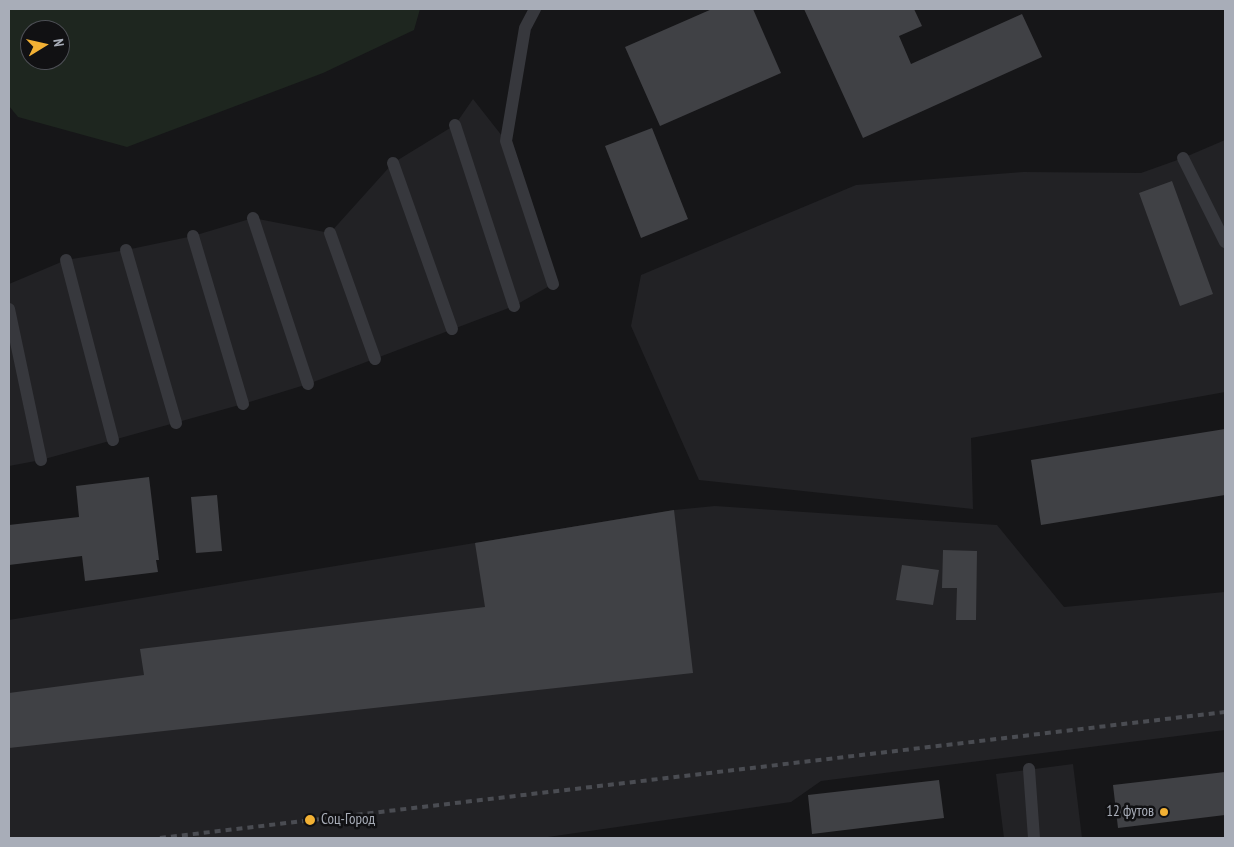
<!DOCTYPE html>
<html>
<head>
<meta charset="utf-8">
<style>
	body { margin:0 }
	#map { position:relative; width:1234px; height:847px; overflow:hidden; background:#161618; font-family:"PT Sans Narrow",sans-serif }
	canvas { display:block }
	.frame { position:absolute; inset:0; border:10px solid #a8adb8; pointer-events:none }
	.north { position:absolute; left:20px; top:20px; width:50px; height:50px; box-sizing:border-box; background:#111113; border:1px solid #4d4f55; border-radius:50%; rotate:81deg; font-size:14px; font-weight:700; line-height:20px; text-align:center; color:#a8adb8 }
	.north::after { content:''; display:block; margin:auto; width:18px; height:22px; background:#f2b134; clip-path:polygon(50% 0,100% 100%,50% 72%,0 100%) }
</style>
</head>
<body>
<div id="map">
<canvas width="1234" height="847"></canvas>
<div class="frame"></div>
<div class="north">N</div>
</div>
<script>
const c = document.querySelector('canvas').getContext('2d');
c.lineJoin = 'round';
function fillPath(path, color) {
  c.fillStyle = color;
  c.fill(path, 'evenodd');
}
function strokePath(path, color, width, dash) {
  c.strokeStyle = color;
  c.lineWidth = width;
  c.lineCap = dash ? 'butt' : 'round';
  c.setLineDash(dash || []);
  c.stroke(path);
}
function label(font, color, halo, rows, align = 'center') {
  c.font = font + ' "PT Sans Narrow",sans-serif';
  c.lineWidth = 5;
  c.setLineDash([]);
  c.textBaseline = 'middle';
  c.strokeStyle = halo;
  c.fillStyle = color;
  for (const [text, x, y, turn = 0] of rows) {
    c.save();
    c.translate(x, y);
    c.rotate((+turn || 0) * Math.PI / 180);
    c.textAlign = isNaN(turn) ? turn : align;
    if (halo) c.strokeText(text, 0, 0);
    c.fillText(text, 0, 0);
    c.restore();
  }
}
fillPath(new Path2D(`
	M473 99 506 141 553 284 514 306 308 384 243 404 41 460 9 466V284L66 260 126 250 193 236 253 218 330 233 393 163 455 125Z
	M1225 140V392L971 438 973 509 699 480 631 326 641 275 856 185 1023 172 1141 173 1183 158Z
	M715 506 997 525 1064 607 1225 592V730L821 781 791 802 541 838H9V620L674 510Z
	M1073 764 1082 838H1004L996 774Z`), '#222225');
fillPath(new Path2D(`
	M9 9H420L414 30 323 73 127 147 18 117 9 106ZM30 30H60V60H30Z`), '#1e261f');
fillPath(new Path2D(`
	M712 9H753L781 73 660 126 625 47Z
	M804 9H914L922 26 899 36 911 64 1022 14 1042 57 863 138Z
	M652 128 688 219 641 238 605 146Z
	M1172 181 1213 294 1180 306 1139 193Z
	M1225 429V495L1041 525 1031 460Z
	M149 477 159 560H156L158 572 85 581 82 556 9 565V525L79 517 76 486Z
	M217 495 222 551 196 553 191 497Z
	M674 510 693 673 9 748V693L144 675 140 649 485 607 475 543Z
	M943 550 977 551 976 620H956L957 588H942Z
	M902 565 939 570 933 605 896 600Z
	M1225 772V815L1118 828 1113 785Z
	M939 780 944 818 812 834 808 795Z`), '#404145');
strokePath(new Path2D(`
	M535 9 525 28 506 141 553 284
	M455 125 514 306
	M1183 158 1225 242
	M393 163 452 329
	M253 218 308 384
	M330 233 375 359
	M193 236 243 404
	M126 250 176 423
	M66 260 113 440
	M9 309 41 460
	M1029 769 1034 838`), '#37383d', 12);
strokePath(new Path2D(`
	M160 838 1225 712`), '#4a4c52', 4, [6, 5]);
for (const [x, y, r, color] of [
	[1164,812,5,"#f2b134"],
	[310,820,6,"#f2b134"]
]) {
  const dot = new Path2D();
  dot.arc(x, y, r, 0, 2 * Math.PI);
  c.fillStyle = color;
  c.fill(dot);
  strokePath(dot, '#111113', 2);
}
label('15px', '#a8adb8', '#111113', [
	["12 футов",1154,812],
	["Соц-Город",321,820,"left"]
], 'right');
</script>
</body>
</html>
